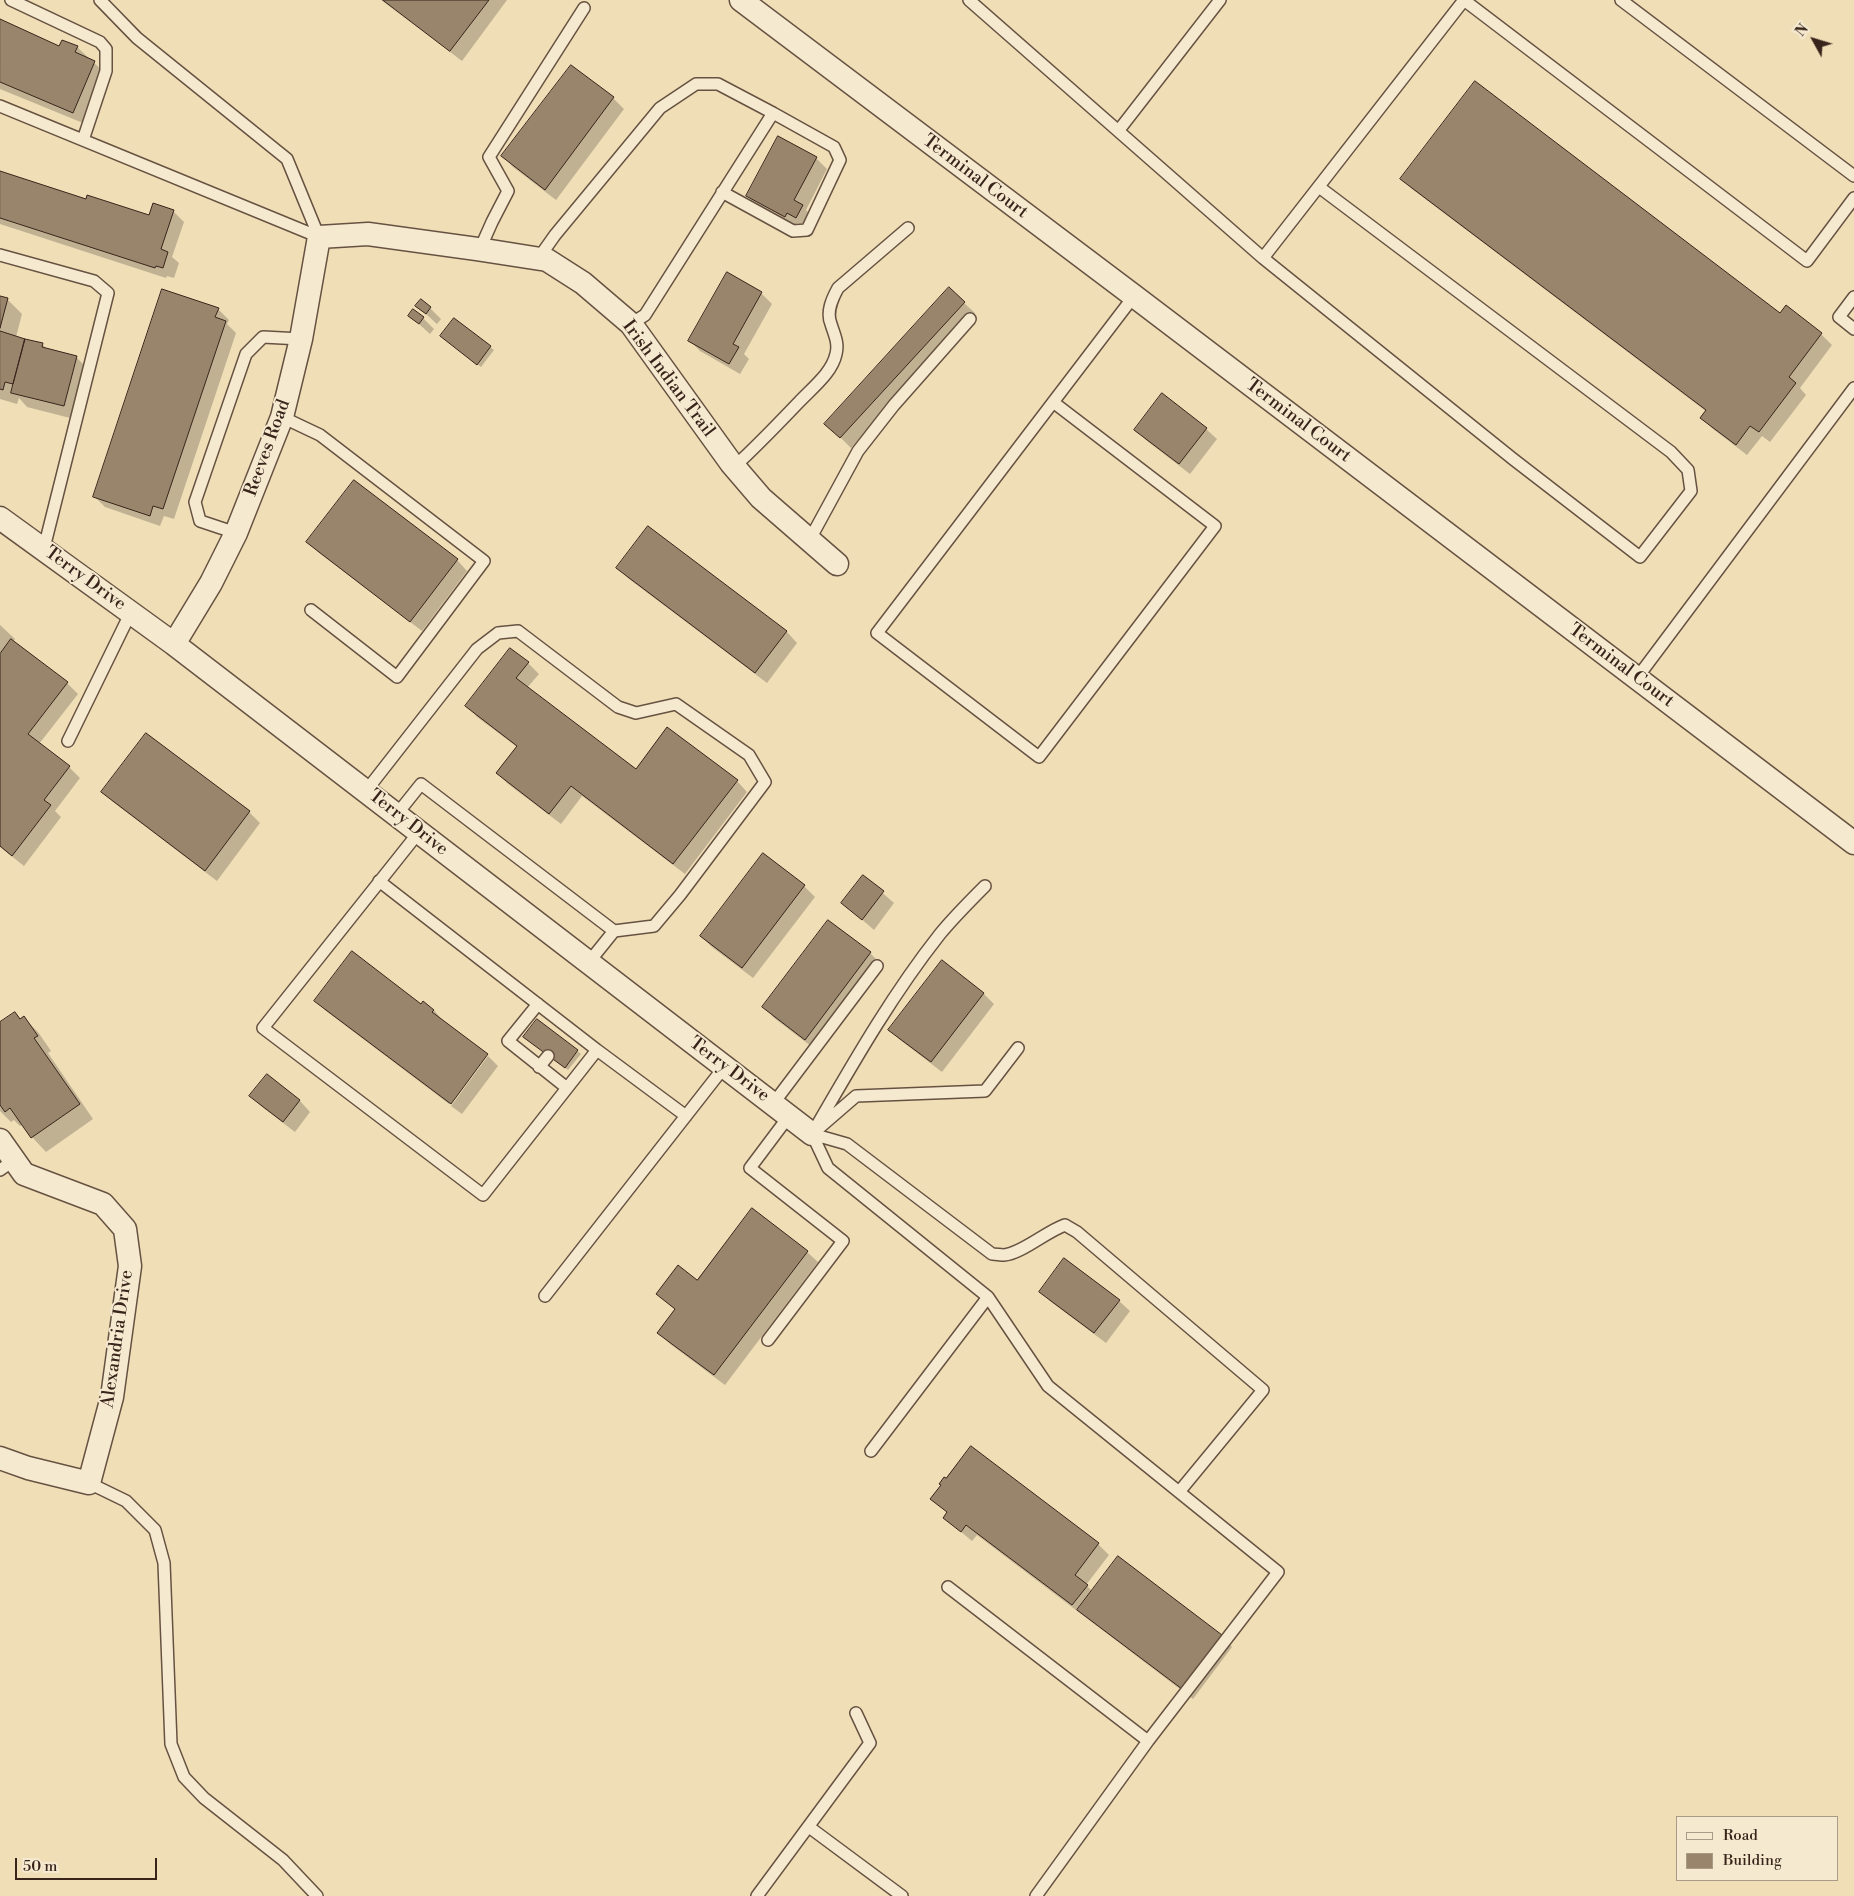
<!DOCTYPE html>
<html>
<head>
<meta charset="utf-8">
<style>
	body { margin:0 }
	#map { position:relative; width:1854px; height:1896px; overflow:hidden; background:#f0deb7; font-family:"Libre Bodoni",serif }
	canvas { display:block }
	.legend { position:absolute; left:1676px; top:1816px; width:162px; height:65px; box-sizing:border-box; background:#f5ead0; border:1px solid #aa9b88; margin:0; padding:6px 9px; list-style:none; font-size:15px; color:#39241b }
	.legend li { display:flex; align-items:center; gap:10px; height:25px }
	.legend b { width:25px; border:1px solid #aa9b88 }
	.north { position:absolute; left:1789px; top:15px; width:50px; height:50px; -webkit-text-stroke:4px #f5ead0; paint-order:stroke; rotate:309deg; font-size:14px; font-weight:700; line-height:20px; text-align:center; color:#39241b }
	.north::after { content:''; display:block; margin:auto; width:18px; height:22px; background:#39241b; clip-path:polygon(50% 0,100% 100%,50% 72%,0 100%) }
	.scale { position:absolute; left:15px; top:1858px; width:142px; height:22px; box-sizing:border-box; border:2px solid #39241b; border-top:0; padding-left:6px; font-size:15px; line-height:18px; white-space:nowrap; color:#39241b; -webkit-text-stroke:4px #f5ead0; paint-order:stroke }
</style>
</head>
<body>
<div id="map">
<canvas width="1854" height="1896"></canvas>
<ul class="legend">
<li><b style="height:6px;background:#f5ead0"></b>Road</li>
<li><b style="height:14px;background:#98856c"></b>Building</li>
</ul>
<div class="north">N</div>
<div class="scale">50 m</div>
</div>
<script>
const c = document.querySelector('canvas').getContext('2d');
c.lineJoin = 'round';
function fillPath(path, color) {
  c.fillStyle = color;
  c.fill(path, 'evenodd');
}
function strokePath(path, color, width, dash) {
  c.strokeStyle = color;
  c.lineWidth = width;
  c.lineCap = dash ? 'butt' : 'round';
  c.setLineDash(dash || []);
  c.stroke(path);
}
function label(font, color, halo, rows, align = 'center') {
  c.font = font + ' "Libre Bodoni",serif';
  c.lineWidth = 4;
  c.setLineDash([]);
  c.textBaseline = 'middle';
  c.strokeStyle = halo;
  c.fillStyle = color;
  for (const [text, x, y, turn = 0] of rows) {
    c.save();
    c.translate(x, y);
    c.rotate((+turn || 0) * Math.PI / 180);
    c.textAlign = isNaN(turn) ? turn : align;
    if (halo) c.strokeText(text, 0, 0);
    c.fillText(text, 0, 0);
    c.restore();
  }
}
fillPath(new Path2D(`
	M381 0H507L462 61Z
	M0 20 60 47H77L105 73 83 123 0 89Z
	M613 98 624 109 556 200 513 167 503 156Z
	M816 158 827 169 806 210 813 217 807 228 798 223 796 227 758 207 747 196Z
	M0 172 86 200 149 217 173 211 184 222 172 257 179 263 174 278 167 276 166 278 0 224Z
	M1402 179 1780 315 1786 307 1821 334 1832 345 1800 388 1806 395 1770 442 1762 436 1747 455 1713 429 1702 418 1707 412 1412 189Z
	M727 274 761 293 772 304 744 354 749 359 740 374 700 351 690 341Z
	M0 298 7 299 22 314 16 337 42 344 48 350 76 357 91 372 78 420 27 407 19 398 17 404 0 399Z
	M964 303 975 313 851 448 837 434Z
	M417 306 430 308 441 319 437 324Z
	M218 309 229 320 227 324 236 333 174 519 164 516 160 526 105 507 94 496Z
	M410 316 423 318 434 329 430 334Z
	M454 319 494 350 481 367 445 339Z
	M1206 429 1217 439 1190 474 1147 441 1136 430Z
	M648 528 787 632 797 643 767 683 629 579 618 568Z
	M308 542 457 560 467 571 422 631 319 553Z
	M0 625 15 639 13 642 67 683 78 694 39 744 69 767 80 778 55 811 61 817 24 866 0 847Z
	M528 663 539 674 527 688 636 770 737 781 747 792 685 874 582 796 561 824 508 784 497 773 517 747 477 717 467 706Z
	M146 734 249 812 260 823 217 881 113 802 103 792Z
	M863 876 894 903 874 930 843 903Z
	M804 886 815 897 753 978 712 947 701 936Z
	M828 921 870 953 881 964 816 1050 774 1018 764 1007Z
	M984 994 994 1004 942 1072 900 1040 890 1030Z
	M316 1001 422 1006 423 1003 434 1010 444 1022 486 1055 449 1104 326 1011Z
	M15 1013 21 1019 24 1018 38 1032 51 1051 48 1053 93 1119 46 1152 32 1137 23 1124 20 1126 14 1120 11 1122 0 1111V1024Z
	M537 1021 581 1054 568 1070 528 1040Z
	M488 1056 498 1066 462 1114 451 1106Z
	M267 1076 300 1101 310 1112 295 1132 262 1107 251 1096Z
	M807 1252 818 1262 725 1385 670 1344 659 1333 676 1310 658 1294Z
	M1041 1292 1119 1301 1130 1311 1106 1343 1051 1302Z
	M971 1448 1098 1544 1109 1555 1086 1585 1093 1592 1118 1558 1222 1636 1232 1647 1193 1699 977 1535 972 1541 944 1518 948 1513 932 1499Z`), '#0003');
const building = new Path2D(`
	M383 0H489L450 51Z
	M0 19 59 46 62 40 78 46 75 52 95 61 73 113 0 82Z
	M571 65 614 97 545 190 501 156Z
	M1475 81 1780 313 1786 305 1822 333 1789 377 1796 383 1759 432 1750 426 1736 445 1700 418 1706 410 1400 179Z
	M778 136 817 157 794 200 803 205 796 218 787 213 785 217 746 196Z
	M0 171 86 199 87 195 149 215 153 203 174 210 161 249 168 252 163 268 156 266 155 268 0 218Z
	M727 272 762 292 733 344 739 347 729 364 688 341Z
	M949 287 965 302 840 438 824 424Z
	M162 289 219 308 215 317 226 321 163 509 153 506 150 516 93 497Z
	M0 296 8 298 0 328Z
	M421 299 431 307 426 314 415 306Z
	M413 309 424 317 419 324 408 316Z
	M454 318 491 346 477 365 440 336Z
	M0 331 25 339 13 384 5 382 3 390 0 389Z
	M25 339 43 343 42 347 77 356 64 406 11 393Z
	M1162 393 1207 428 1179 464 1134 430Z
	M354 480 458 559 410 622 306 542Z
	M648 526 787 631 755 673 616 568Z
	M11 639 68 682 28 734 70 766 44 800 51 805 12 856 0 846V654Z
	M510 648 529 662 516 678 636 769 667 727 738 780 673 864 571 786 549 814 496 773 517 746 465 706Z
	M146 733 250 811 205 871 101 792Z
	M763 853 805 885 742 968 700 936Z
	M863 875 884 891 862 920 841 903Z
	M828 920 871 952 805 1040 762 1007Z
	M352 951 421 1004 423 1001 434 1010 432 1012 488 1054 451 1104 314 1001Z
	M942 960 984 993 931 1062 888 1030Z
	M15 1012 20 1019 24 1016 38 1036 34 1038 80 1104 31 1138 10 1108 5 1112 0 1105V1022Z
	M537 1019 578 1050 565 1068 523 1037Z
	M267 1074 300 1100 283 1122 249 1096Z
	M752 1208 808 1251 714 1375 657 1333 675 1309 656 1294 678 1265 697 1280Z
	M1064 1258 1120 1300 1094 1333 1039 1292Z
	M971 1446 1099 1543 1075 1575 1088 1585 1072 1605 966 1525 961 1532 943 1518 947 1512 930 1499 941 1485 939 1484 944 1477 946 1478Z
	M1118 1556 1222 1635 1182 1689 1077 1610Z`);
fillPath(building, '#98856c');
strokePath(building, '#39241b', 1);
const lane = new Path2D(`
	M11 0 100 42 106 49V71L83 140
	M100 0 137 38 287 159 319 237
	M969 0 1263 258 1513 459 1640 557 1691 491 1688 470 1671 452 1319 187
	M1464 0 1807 261 1854 198
	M1621 0 1854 176
	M0 106 319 237
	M1119 130 1220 0
	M722 192 793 231 807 230 840 160 834 147 773 113
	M480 249 492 222 508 191 489 157 584 8
	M0 255 94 281 108 293 44 548
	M1263 258 1464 0
	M538 259 555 235 660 108 696 84H718L773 113 645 315 631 324
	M1854 297 1839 317 1854 329
	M1053 402 1215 526 1039 757 877 633 1134 296
	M282 417 320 435 484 561 397 677 311 610
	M734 467C757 446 778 424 799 402 812 388 832 373 836 354 839 343 834 334 831 324 826 312 832 299 838 288L908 228
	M236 533 200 521 195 502 246 354 263 337 301 339
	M809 541 858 451 894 405 970 319
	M1637 678 1854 388
	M68 741 131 612
	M366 791 477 649 498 633 518 631 618 707 636 713 676 704 749 755 765 782 680 895 654 926 614 931
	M397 814 421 784 614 931 589 962
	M379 881 597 1050 483 1195 263 1028 419 832
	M538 1004 508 1041 567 1088
	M597 1050 686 1116
	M539 1067 548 1056
	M773 1104 877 966
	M819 1128 856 1096 985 1091 1018 1048
	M812 1134 847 1144 992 1254C996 1254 1000 1255 1004 1255 1021 1254 1047 1231 1065 1225L1077 1232 1263 1390 1179 1492
	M812 1134 828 1168 988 1297 871 1451
	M812 1134C852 1065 891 996 940 934 954 917 969 902 985 886
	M0 1170 14 1160
	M545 1296 725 1066
	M768 1340 843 1241 750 1168 789 1116
	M89 1483 126 1501 155 1530 164 1563 171 1744 184 1777 204 1798 283 1860 317 1896
	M948 1587 1148 1741 1278 1572 1048 1386 988 1297
	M809 1827 902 1896
	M757 1896 870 1743 856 1713
	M1036 1896 1148 1741`);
const street = new Path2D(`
	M741 0 1134 296 1854 843
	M0 518 174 644 812 1134
	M174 644 211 583 236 533 282 417 301 339 319 237 368 234 477 249 547 260 583 283 631 324 731 463 761 498 837 564
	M0 1140 24 1174 103 1204 125 1229 130 1266 112 1397 89 1483 28 1468 0 1458`);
strokePath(lane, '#675242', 14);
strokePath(street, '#675242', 25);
strokePath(lane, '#f5ead0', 11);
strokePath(street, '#f5ead0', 22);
label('18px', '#39241b', '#f5ead0', [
	["Terminal Court",975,177,37],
	["Irish Indian Trail",668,379,53],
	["Terminal Court",1298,421,37],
	["Reeves Road",268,448,-70],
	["Terry Drive",85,579,36],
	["Terminal Court",1621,666,37],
	["Terry Drive",408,823,38],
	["Terry Drive",729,1070,37],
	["Alexandria Drive",118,1339,-82]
]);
</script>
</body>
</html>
